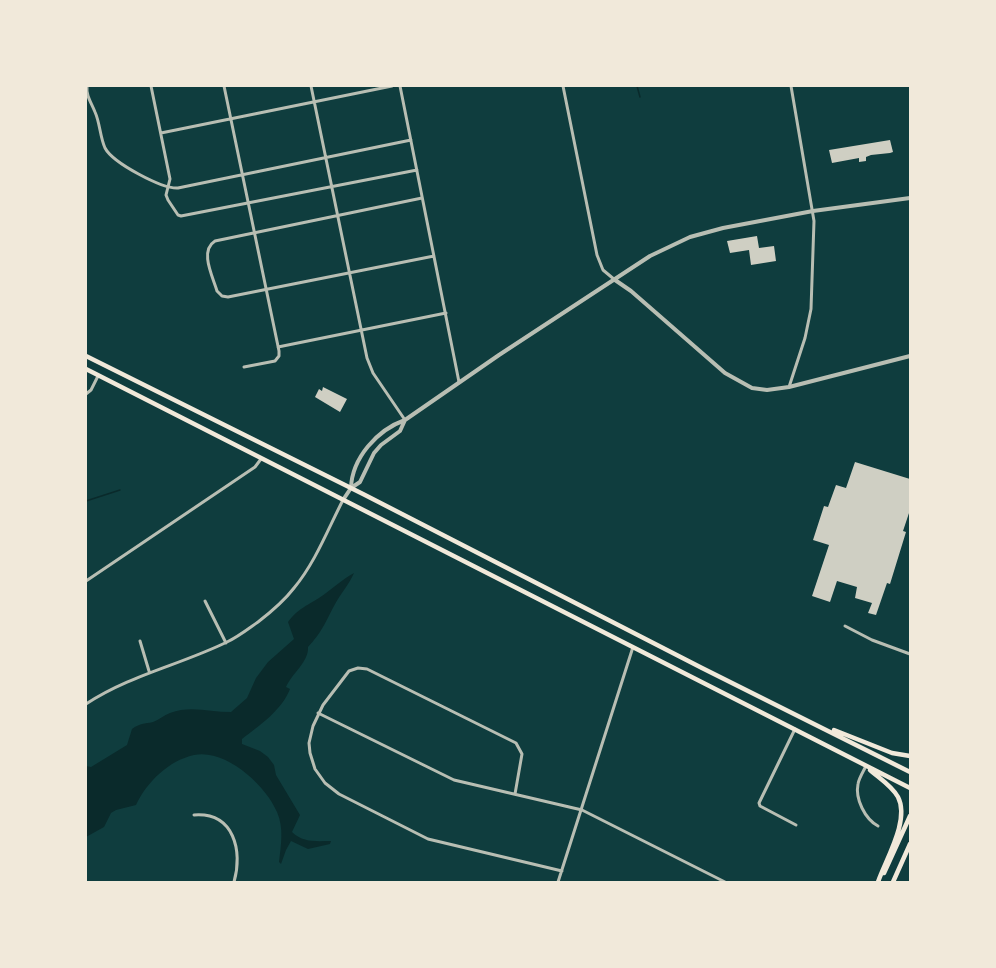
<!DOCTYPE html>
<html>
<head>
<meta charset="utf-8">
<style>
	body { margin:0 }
	#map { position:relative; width:996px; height:968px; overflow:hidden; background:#0f3d3e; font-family:Raleway,sans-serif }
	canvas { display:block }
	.frame { position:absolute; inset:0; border:87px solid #f1e9da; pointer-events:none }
</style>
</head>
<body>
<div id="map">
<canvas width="996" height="968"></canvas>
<div class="frame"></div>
</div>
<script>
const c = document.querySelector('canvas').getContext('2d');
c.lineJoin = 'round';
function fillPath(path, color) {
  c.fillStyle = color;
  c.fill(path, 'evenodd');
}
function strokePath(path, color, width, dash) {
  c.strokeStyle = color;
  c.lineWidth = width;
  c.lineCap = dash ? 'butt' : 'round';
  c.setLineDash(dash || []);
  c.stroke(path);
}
fillPath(new Path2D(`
	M354 573C349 585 340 594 334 606 325 623 322 632 308 647 309 662 292 673 286 687L290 689C282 710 260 725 242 739V744L260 751 268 757 274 765 276 775 300 815 292 832C303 843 317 841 331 841L330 844 308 849 291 841 286 850 281 864 279 862C281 845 284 828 277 812 266 785 225 748 194 755 168 761 147 782 136 805L116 810 111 813 104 827 86 837V766L91 767 127 745 132 729C140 723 144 724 153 722 159 720 164 715 170 713 190 705 210 712 231 712L247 698 256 678 268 662 294 639 288 622C299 608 305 607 319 598 331 590 341 580 354 573Z`), '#0a2a2b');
strokePath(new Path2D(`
	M637 86 640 97
	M86 501 120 490`), '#0a2a2b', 1.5);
fillPath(new Path2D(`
	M890 140 893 152 890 153 871 155 866 157V161L859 162V158L832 163 829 150Z
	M757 236 759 248 774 246 776 261 751 265 749 250 730 253 727 241Z
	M323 387 347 399 340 412 315 397 319 389 322 391Z
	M855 462 910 479V510L903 531 906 532 890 584 887 583 876 615 868 613 872 603 855 598 857 587 837 581 830 602 812 596 829 545 813 540 824 506 828 507 836 485 846 488Z`), '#cfcfc3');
strokePath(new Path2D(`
	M87 86C86 96 91 102 95 112 100 123 100 137 105 148 113 163 162 189 178 188L411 140
	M151 86 170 179 166 195 168 200 178 215 181 216 417 170
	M224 86 279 351V356L275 361 244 367
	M311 86 367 358 373 373 405 420
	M400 86 459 382
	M563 86 597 255 603 270 615 280
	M161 133 392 86
	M422 198 215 241C199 251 213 277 217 291L222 296 228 297 434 256
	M278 347 446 313
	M789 387 805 338 811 309 814 221 791 86
	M86 394 91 390 98 376
	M86 581 255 467 261 459
	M205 601 226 643
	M845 626 872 640 910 654
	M140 641 149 671
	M86 704C130 675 180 665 227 642 238 637 248 629 258 622 271 612 284 601 294 588 315 563 328 529 343 500
	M318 713 454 780 582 810 725 882
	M795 729 759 803 760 806 796 825
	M866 766C863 772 859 778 858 784 855 799 865 819 878 826
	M515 794 522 754 516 743 367 669 358 668 349 671 323 705 313 726 309 743 310 753 315 769 325 783 339 794 428 839 562 871
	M194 815C234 812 243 851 234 882
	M558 882 633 647`), '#b8beb3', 3);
strokePath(new Path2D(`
	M615 280 631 291 725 373 752 388 767 390 789 387 910 356
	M351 488C352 458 377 430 405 420L499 355 650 256 690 237 723 228 813 211 910 198
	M343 500 351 488 360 482 374 453 381 445 400 431 405 420`), '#b8beb3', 4);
strokePath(new Path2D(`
	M86 356 363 494 702 668 910 772
	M86 369 910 788
	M834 730 892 753 910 756
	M870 770C879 778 892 786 898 797 910 820 886 859 878 882
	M884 873 910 816
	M893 882 910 844`), '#f1e9da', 4.5);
</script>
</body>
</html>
